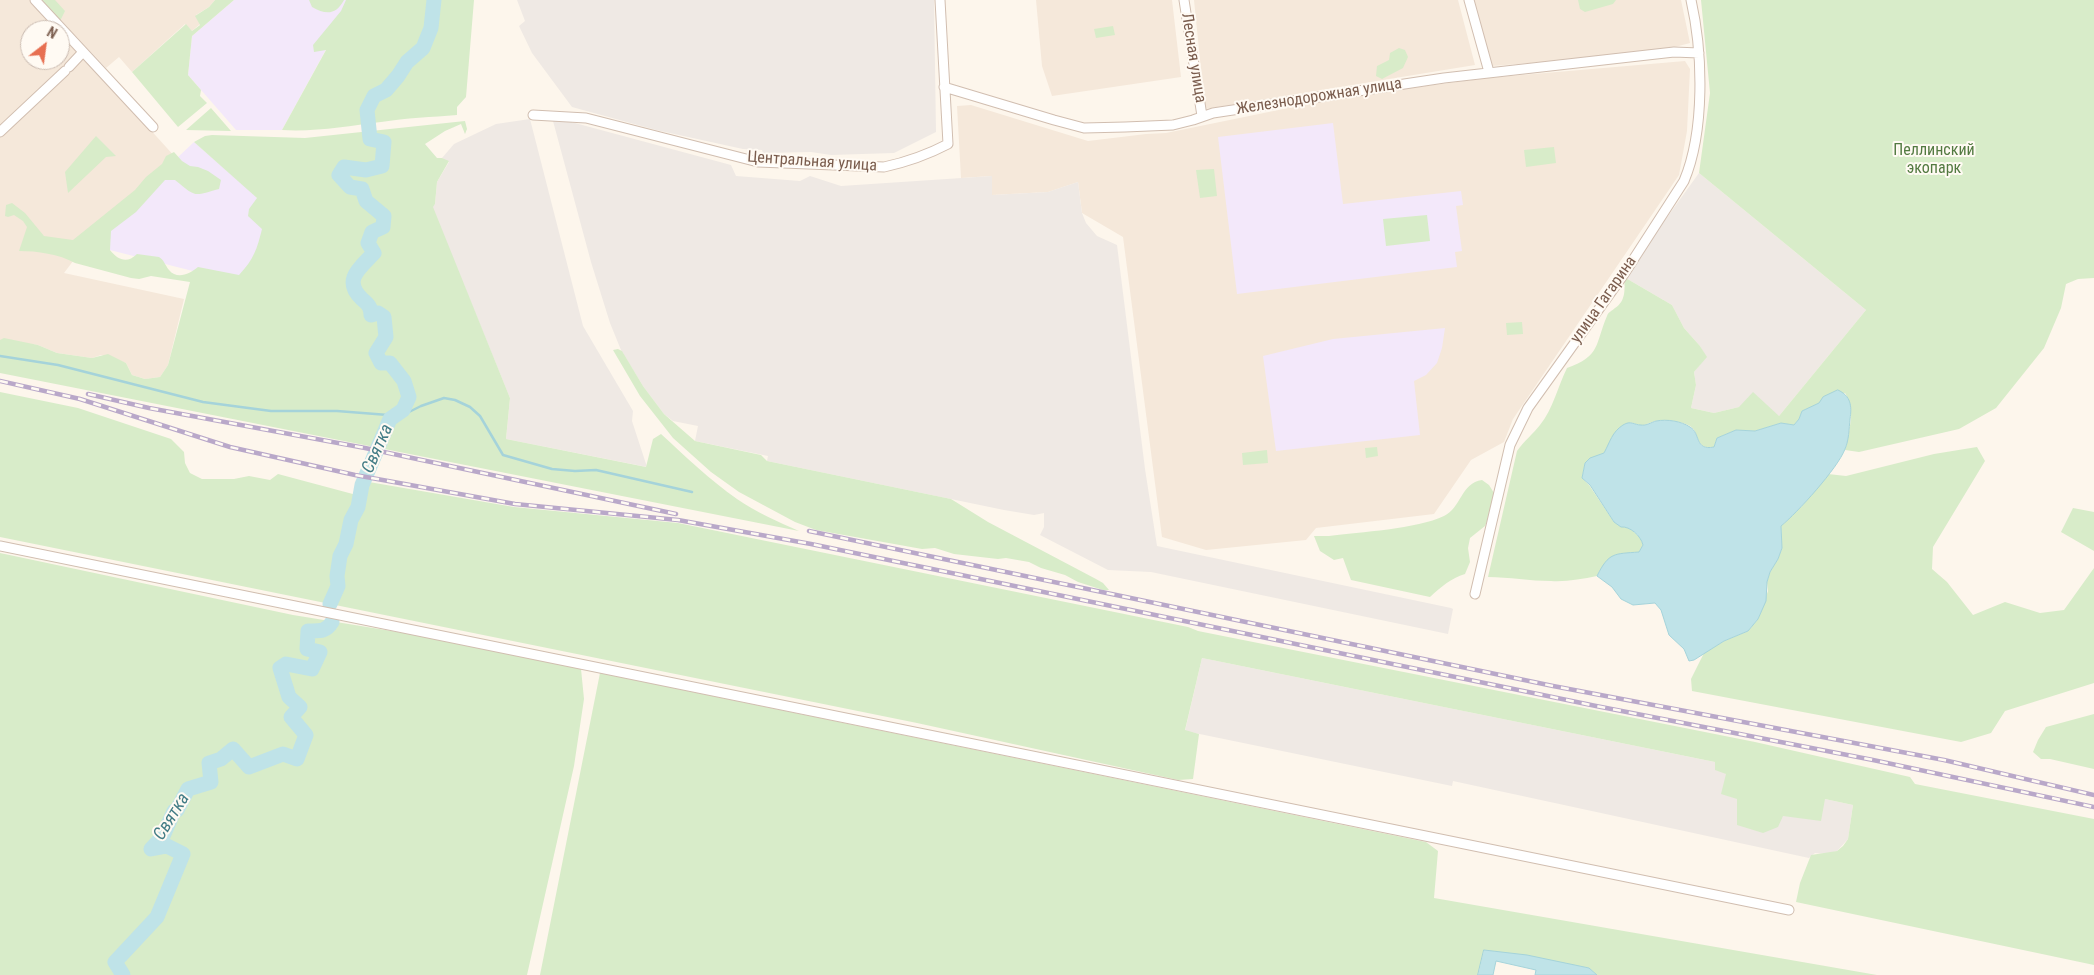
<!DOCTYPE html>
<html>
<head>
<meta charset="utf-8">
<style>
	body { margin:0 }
	#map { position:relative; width:2094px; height:975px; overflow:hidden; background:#fdf6ec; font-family:"Roboto Condensed",sans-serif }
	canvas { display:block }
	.north { position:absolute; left:20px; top:20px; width:50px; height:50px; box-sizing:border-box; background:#fffaf3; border:1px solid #cabbb1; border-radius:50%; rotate:30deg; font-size:14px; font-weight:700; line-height:20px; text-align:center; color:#7a5c4d }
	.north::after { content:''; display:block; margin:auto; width:18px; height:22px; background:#e76f51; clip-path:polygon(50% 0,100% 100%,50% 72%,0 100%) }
</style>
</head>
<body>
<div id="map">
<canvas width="2094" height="975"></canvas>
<div class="north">N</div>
</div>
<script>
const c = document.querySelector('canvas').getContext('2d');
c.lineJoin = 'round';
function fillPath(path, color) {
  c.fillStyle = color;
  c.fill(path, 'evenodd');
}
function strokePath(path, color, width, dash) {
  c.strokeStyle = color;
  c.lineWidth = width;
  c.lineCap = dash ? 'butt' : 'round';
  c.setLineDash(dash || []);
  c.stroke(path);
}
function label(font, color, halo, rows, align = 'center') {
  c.font = font + ' "Roboto Condensed",sans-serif';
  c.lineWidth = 4;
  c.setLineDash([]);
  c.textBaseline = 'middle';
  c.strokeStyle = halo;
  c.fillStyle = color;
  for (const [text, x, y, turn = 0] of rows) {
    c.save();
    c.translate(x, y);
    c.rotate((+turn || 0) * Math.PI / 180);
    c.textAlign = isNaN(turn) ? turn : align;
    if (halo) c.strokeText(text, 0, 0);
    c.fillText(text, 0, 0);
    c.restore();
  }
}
fillPath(new Path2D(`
	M0 0H32L60 30H30V60H60V30L176 158 86 244 64 273 184 299 168 365 160 377 145 379 132 375 126 363 101 355 92 358 57 353 38 345 0 340Z
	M42 0H215L209 7 196 15 200 24 192 31 185 24 132 72 119 57 106 68Z
	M1036 0H1172L1181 77 1052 96 1042 66Z
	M1194 0H1458L1475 65 1205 109Z
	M1474 0H1681L1690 43 1675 47 1543 62 1492 66Z
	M1685 61 1690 69 1687 131 1679 175 1513 419 1504 442 1471 460 1434 514 1316 528 1306 540 1206 550 1162 537 1123 237 1082 213 1078 182 1048 192 992 195V176L961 178 957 106 971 105 1088 141 1146 134 1166 133 1342 97 1487 78Z`), '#f5e8da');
fillPath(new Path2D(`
	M517 0H934L936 132 894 153 831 155 811 152 763 153 762 150 743 149 656 130 572 107 532 53 519 26 525 21Z
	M530 119 583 326 633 411 632 421 647 467 506 439 510 398 432 207 435 204 437 182 449 162 442 158 454 144 496 124Z
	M560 119 731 165 736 176 800 181 810 176 841 186 992 176V195L1048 192 1078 182 1082 213 1086 223 1097 236 1117 245 1145 469 1157 546 1451 608 1453 609 1448 634 1151 572 1108 570 1040 535 1044 527V513L1034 515 1004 510 767 461 768 456 695 441 698 426 673 421 664 414 643 386 621 350 610 323 591 262 553 121Z
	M1699 173 1866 310 1779 416 1739 407 1714 413 1691 408 1696 385 1694 372 1706 357 1700 346 1684 328 1672 305 1624 277Z
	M1202 658 1715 762 1726 774 1737 798 1783 816 1825 799 1853 805 1848 839 1837 851 1826 854 1815 853 1809 858 1453 781 1452 786 1185 731Z`), '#efe9e4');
fillPath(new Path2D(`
	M234 0H358L329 44 282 130H236L188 75 192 36Z
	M1333 123 1343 204 1461 191 1463 205 1456 206 1462 251 1455 252 1457 267 1237 294 1218 137Z
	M194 142 255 195 270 223 260 288 86 244Z
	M1445 328 1442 348 1437 363 1426 375 1414 381 1420 435 1276 451 1263 356 1333 339Z`), '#f3e8fa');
fillPath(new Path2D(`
	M42 0H55L65 11 60 21Z
	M215 0H234L192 36 188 75 201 90 200 96 207 103 178 127 132 72 186 24 192 31 200 25 195 16 209 7Z
	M309 0H344C336 15 326 15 312 7Z
	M346 0H474L466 97 457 107V115C432 117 406 118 381 122 348 126 316 132 282 130L326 50 314 52 313 45 341 11Z
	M1578 0H1616L1613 4 1585 12 1580 9Z
	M1701 0H2094V278L2078 279 2066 284 2061 308 2044 348 1996 408 1959 429 1859 452 1845 450C1849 432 1856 410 1845 393L1802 411 1799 419 1794 425 1781 423 1755 431 1736 430 1717 438 1714 447C1694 450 1701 433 1690 426 1681 421 1665 419 1655 421 1651 422 1648 424 1644 425 1634 426 1633 419 1622 426L1604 453 1585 463 1582 478 1589 485 1614 522 1631 529 1642 540 1643 545 1639 552C1618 554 1607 556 1597 576 1582 579 1566 582 1551 581 1530 581 1509 577 1488 577L1517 451C1524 441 1533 434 1540 425 1553 409 1558 386 1567 368 1601 356 1595 344 1607 316 1608 312 1612 311 1615 308 1626 301 1625 289 1624 277L1672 305 1684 328 1700 346 1707 357 1694 372 1696 385 1691 408 1714 413 1739 407 1753 392 1779 416 1866 310 1699 173 1710 93Z
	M1113 26 1115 35 1096 38 1094 29Z
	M1399 48 1405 50 1408 57 1403 68 1382 79 1376 76 1377 66 1389 60 1390 53Z
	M211 108 231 131 186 130Z
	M465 121 467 129 465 134 461 124 445 131 425 144 437 158H442L449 161 437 182 435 204 433 207 510 398 506 439 646 467 653 439 661 434C686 457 710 480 737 499 756 512 778 522 799 531L0 373V340L4 338 38 345 57 353 92 358 108 354 126 363 132 375 145 379 160 377 168 365 190 282 151 276 139 279 131 278 75 263C59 254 37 251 19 251L27 227 23 221 14 215 8 217 5 216 6 205 12 203 25 213 44 236 73 240 135 190 146 177 162 164 166 156 174 152 182 161 190 166 198 167 208 171 221 180 219 189C193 196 197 198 175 180H165L136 212 111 231 110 250C118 260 127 264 137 254L159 257C164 260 165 265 169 270 177 280 190 274 198 267L239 275C254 259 257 249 262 229L248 216 249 209 257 198 194 142 205 136 212 135 305 138Z
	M96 136 116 156 106 157 68 193 65 172Z
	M1554 147 1556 163 1526 167 1524 150Z
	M1214 169 1217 196 1200 198 1196 170Z
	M1427 215 1430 241 1386 246 1383 219Z
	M1522 322 1523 334 1507 335 1506 323Z
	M618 349 622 351 643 386 664 414 695 441 761 455 767 461 951 499 988 522 1096 579 1103 583 1109 590H1103L1078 582 1065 575 1041 568 1029 562 1006 558 998 559 954 554 935 548 922 549 816 530 795 522 739 492 711 472 673 438 640 396 613 350Z
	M0 392 78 408 171 439 184 452 185 463 190 473 202 479H234L249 476 270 480 278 474 364 497 369 482 514 507 678 523 1188 627 1198 631 1755 742 1910 777 1915 784 2094 819V965L1796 902 1800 883 1811 855 1837 851 1843 846 1848 839 1853 805 1825 799 1821 821 1783 816 1778 827 1763 833 1737 825V799L1721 794 1726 774 1715 770V762L1202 658 1185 730 1199 734 1193 779 1178 780 917 723 0 537Z
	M1377 447 1378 456 1366 458 1365 448Z
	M1977 447 1985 461 1933 547 1932 569 1947 582 1973 615 2005 602 2040 613 2064 610 2094 568V683L2005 711 1991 733 1961 742 1692 691 1691 679 1704 653 1724 641 1748 631 1758 619 1768 591 1767 582 1770 572 1778 559 1782 548 1781 526 1802 506 1828 474 1846 476 1934 454Z
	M1267 450 1268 463 1243 465 1242 453Z
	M1482 480 1489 485 1494 493 1491 512 1485 526 1470 538 1468 548 1470 562 1465 574C1451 578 1441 587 1430 597L1351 580 1343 558 1334 560 1320 551 1314 536H1329C1360 532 1417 529 1444 516 1461 508 1461 483 1482 480Z
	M2073 508 2094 512V551L2061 532Z
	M0 553 293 615 509 650 581 669 584 699 574 766 527 975H0Z
	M600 673 1426 842 1438 851 1434 898 1877 975H1597L1589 968 1484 950 1478 975H540Z
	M2094 714V769L2050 759H2041L2033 752 2038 740 2046 727Z`), '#d8ecc9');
const water = new Path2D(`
	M1838 390C1851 396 1852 406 1850 419 1849 429 1849 440 1845 449 1838 468 1797 513 1781 526L1782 548 1778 559 1770 572 1767 582 1766 601 1758 619 1748 631 1724 641 1694 660 1689 661 1684 649 1669 635 1661 610 1655 603 1633 605 1621 599 1612 587 1597 576C1609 552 1614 554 1639 552L1643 545C1641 536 1630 526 1621 527L1614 522 1590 485 1582 478 1585 463 1590 458 1604 453C1610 442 1612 432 1623 425 1631 420 1634 425 1641 425 1646 426 1652 422 1656 421 1667 419 1681 421 1690 427 1701 433 1694 451 1714 447L1717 438 1736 430 1755 431 1781 423 1794 425 1799 419 1802 411 1819 403 1823 397Z
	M1484 950 1527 955 1589 968 1597 975H1535L1536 970 1496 961 1493 975H1478Z`);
fillPath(water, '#bfe3e8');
strokePath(water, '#a5d3da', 1);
strokePath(new Path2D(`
	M0 356 58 365 203 402 271 411H337L401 416 421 406 444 398 455 400 470 407 480 416 503 455 552 469 575 471 596 470 692 492`), '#a5d3da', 2.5);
strokePath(new Path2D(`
	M330 604 338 586 337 576 340 556 346 544 351 520 358 507 362 485 390 419 403 410 409 397 404 381 390 363H381L376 353 386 337 384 317 378 313 371 315C371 307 368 304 362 299 342 280 360 268 374 253L368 243 372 232 383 227 384 216 366 201 362 189 350 187 339 175 344 167 366 170 382 166 384 142 370 139 367 110 374 96 386 90 398 76 407 62 423 48 431 28 434 0
	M123 975 115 962 157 917 183 854 167 846 151 849 163 836 174 811 177 810 188 789 211 782 209 763 221 759 233 749 249 767 283 754 297 759 306 735 291 717 300 707 289 697 280 668 286 664 312 669 320 652 307 649 308 631C320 631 326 632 332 622`), '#bfe3e8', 15);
const minor = new Path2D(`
	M35 0 153 127
	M1184 0 1202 116
	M1469 0 1489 72
	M69 67 83 52
	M944 87 1054 120 1084 128 1125 127 1173 125 1193 120 1213 113 1444 78 1674 52 1699 53
	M533 115 586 118 758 162 884 167C907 162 927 155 948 144L940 0
	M0 132 65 71
	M0 546 1789 910
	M1475 594 1510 445 1528 408 1624 274 1684 181C1705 131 1703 53 1691 0`);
strokePath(minor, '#d1beb0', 11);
strokePath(minor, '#fff', 9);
const rail = new Path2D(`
	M0 381 80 399 230 447 355 475 515 504 678 520 811 544 1596 706 1873 760 2094 807
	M88 394 149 408 365 448 676 514
	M809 531 1553 686 1944 760 2094 795`);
strokePath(rail, '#b9a8c9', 4.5);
strokePath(rail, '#fffaf3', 2.5, [8]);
label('16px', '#7a5c4d', '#fffaf3', [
	["Лесная улица",1193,58,81],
	["Железнодорожная улица",1319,97,-9],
	["Центральная улица",812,162,4],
	["улица Гагарина",1604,300,-55]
]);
label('16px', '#537a41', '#fffaf3', [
	["Пеллинский",1934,151],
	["экопарк",1934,169]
]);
label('italic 18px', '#437c86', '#fffaf3', [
	["Святка",378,449,-66],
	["Святка",172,817,-58]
]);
</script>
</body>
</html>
